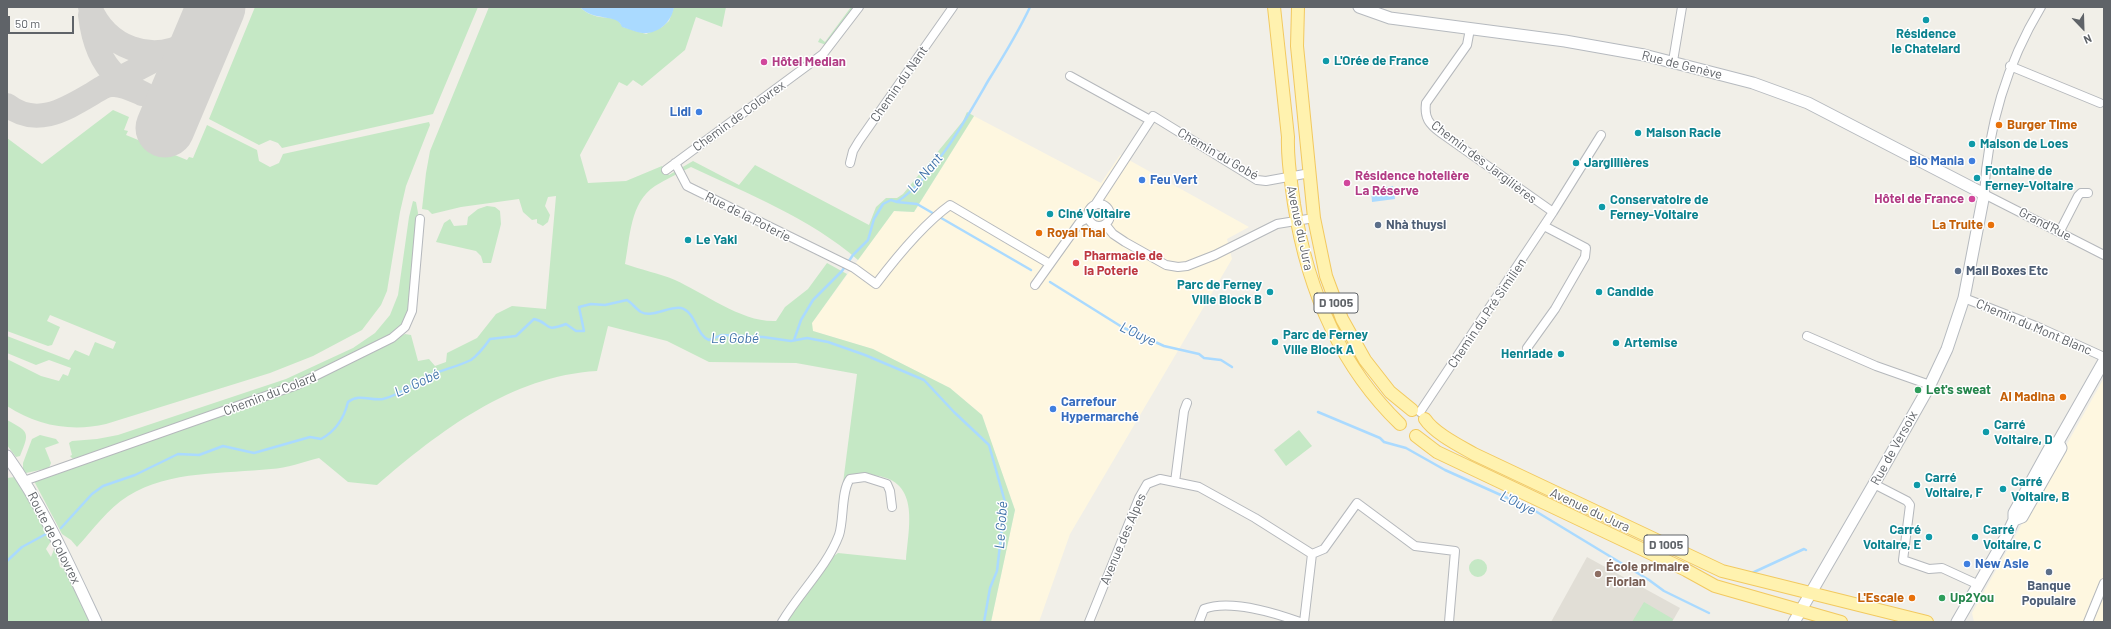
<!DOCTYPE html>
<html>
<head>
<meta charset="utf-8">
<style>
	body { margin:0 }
	#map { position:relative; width:2111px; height:629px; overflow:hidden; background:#f1efe8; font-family:Barlow,sans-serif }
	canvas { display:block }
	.frame { position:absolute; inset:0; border:8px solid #5f6368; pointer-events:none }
	.north { position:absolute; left:2063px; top:8px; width:40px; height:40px; -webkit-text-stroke:3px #fff; paint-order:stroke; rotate:157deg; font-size:11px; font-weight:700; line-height:16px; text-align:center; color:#5f6368 }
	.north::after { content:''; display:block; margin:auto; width:14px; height:18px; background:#5f6368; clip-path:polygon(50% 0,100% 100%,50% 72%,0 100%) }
	.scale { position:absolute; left:8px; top:16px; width:66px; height:18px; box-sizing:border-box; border:2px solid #5f6368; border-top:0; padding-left:5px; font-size:12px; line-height:14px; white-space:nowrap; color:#5f6368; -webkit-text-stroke:3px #fff; paint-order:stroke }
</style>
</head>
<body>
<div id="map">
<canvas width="2111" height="629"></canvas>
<div class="frame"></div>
<div class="north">N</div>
<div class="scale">50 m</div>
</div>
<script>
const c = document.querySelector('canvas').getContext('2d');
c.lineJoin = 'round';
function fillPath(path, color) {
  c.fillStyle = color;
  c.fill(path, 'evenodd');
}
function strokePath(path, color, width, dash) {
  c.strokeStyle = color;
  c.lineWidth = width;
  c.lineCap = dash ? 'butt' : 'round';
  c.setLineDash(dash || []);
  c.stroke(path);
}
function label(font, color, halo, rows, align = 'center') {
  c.font = font + ' Barlow,sans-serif';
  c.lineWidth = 3;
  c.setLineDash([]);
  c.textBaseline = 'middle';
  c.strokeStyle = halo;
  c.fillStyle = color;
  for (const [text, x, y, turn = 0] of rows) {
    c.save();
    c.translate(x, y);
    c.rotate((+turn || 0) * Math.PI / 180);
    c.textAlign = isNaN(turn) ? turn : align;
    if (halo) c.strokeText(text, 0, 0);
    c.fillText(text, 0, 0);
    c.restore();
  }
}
fillPath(new Path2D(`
	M974 116 1101 183 1120 155 1249 227 1227 239 1232 259 1070 534 1039 622H991L1015 510 982 415 950 388 873 349 813 331 811 324 894 211 914 212Z
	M2104 378V622H1974L1972 613Z`), '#fef7e0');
fillPath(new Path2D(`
	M1587 557 1680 608 1672 622H1551Z`), '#e1ded6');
fillPath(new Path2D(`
	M255 7H478L433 114 282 148 278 143 270 140 259 145 209 119Z
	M489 7H580C590 18 603 17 617 19L623 27 646 34 662 27 669 21 674 7H726L722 27 696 17 685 50 642 86 633 80 627 86 619 82 580 155 588 183 626 181 662 166 669 175 693 161 739 185 755 165 869 225 876 207 886 198H897L903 194 963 121 967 112 974 116 914 212 894 211 858 260C810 218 748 194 691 167 679 173 666 179 655 186 630 202 630 238 625 264 641 270 659 273 675 280 704 293 743 323 776 321L785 307 808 289 827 263 847 274 812 323 813 331 873 349 950 388 982 415 1015 510 991 622H788L787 620 831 558 838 553 906 560C909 524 921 478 870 475 862 475 851 480 843 483L857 374 796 363 709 362 667 341 608 326 597 371C511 376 440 431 377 485L348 482 319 458C303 462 287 468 271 469 225 474 170 470 128 496 108 508 93 530 77 547L71 540 62 534 34 481 308 384 405 334 411 335 418 361 429 359 435 366 446 362 447 353 477 338 496 314 512 306 546 309 556 196 548 197 545 206 550 215 548 222 543 226 537 223V219L532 220 523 212 519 199 461 207 432 214 428 210 422 209 426 173 430 151Z
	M851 7H854L826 45 818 42 820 38 825 42Z
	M113 110 129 117 124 130 128 131 126 135 187 160 189 157 193 158 207 125 257 150 259 161 270 167 279 163 283 154 429 122 430 125 406 186 400 212 387 291 381 305 362 330 313 356 270 373 106 424C72 432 37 426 7 406V359L41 376 59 381 63 374 68 376 71 368 49 360 36 365 7 353V336L69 360 75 350 89 356 95 342 113 349 116 342 50 315 47 321 60 327 52 345 48 346 7 331V138L42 164Z
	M413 201 416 202 418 213 408 314 398 331 296 384 73 459 70 456 72 455 69 443 72 441 97 439 118 435 286 379 353 348 375 333 390 315 398 295 409 217Z
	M487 206 495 207 500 211 501 224 491 263H483L481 256 476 251 436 242 444 223 450 219 454 226 467 225 468 217 478 209Z
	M7 420C29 432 30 432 20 456L16 457 7 445Z
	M1299 430 1312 446 1286 466 1274 450Z
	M40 435 56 439 59 443 45 448 51 463 49 468 26 473 23 469V463L32 439Z
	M15 477 43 522 51 541 46 549 51 557 55 547 60 567 67 571 90 622H7V478Z
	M1469 568a9 9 0 1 1 18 0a9 9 0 1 1-18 0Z
	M1644 602 1673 619 1672 622H1632Z`), '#c5e8c5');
fillPath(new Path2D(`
	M580 7H674C672 20 661 32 647 33 640 34 629 29 622 27 618 13 593 22 580 7Z
	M1393 186 1395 199 1372 202 1371 190Z`), '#aadaff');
strokePath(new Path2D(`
	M897 202 917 204 1031 270
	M1050 282 1122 327 1164 346 1199 354 1204 358 1221 360 1232 367
	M794 340 801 320 813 300 842 271 853 255 868 240 874 219 883 204 891 200 897 202C934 177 966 119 988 81 1003 57 1018 33 1030 7
	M1318 412 1380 438 1384 442 1406 448 1445 470 1532 509 1649 580 1664 591 1709 613
	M61 528 92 494 103 486 135 475 178 454 199 455 223 446 254 453 310 437 321 439C336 431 344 418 348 402 359 393 370 401 383 399 401 395 416 381 433 374 445 369 459 366 471 360 478 355 485 346 490 339L516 336 534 319C552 323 542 333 566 324L576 331H584L579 307 591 304 605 305 627 300C632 303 636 309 641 312 652 318 669 306 681 308 696 312 696 335 709 340L722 335 763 337 791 341 807 338 828 342 865 355 924 380 954 412 989 445 1005 502 997 571 990 588 984 622
	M7 561 22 547 46 534
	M1752 573 1804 549 1806 550`), '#aadaff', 2.5);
strokePath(new Path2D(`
	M90 7C105 47 152 65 189 42 199 35 206 25 213 15
	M90 15C97 75 124 86 174 107
	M105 86 168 53
	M7 105C35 127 63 111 90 95 97 91 104 85 112 85 122 84 133 90 142 94`), '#d4d3d0', 24);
strokePath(new Path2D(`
	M165 128 216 7`), '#d4d3d0', 59);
const street = new Path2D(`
	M2041 7C2006 65 1988 126 1984 194L2104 255
	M1470 29 1467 45 1426 103C1424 118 1429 124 1441 133L1553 212
	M1673 61 1682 7
	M2010 66 2100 103
	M1070 76 1150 120
	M675 163 687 186 854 268 876 284C895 259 925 223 950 205L1050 264
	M850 163 853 151 859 141 953 7
	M666 170 823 54 859 7
	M1088 215a11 11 0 1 1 22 0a11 11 0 1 1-22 0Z
	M1095 205 1153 116 1257 180 1266 181 1310 173
	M1105 224 1113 234 1125 242 1166 265 1178 267 1187 266 1215 255 1277 224 1314 218
	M2060 231 2078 196 2081 193H2088
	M1035 285 1080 222 1088 218
	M1964 298 2038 327 2104 357
	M1807 336 1876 366 1930 385
	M1527 348 1555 309 1585 257 1586 248 1544 226
	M1420 412 1553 212 1601 135
	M24 481 297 385 392 338 405 327 412 311 420 219
	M1175 482 1184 411 1187 403
	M1874 484 1907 501 1910 505 1903 560 1929 569 1942 568 1979 585
	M1312 554 1324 549 1357 503 1415 546 1455 551 1449 622
	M782 622C799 593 827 567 839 535 844 521 841 490 850 479L865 477 887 484 890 491 892 507
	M1089 622 1139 498 1147 484 1160 479 1199 487 1255 518 1312 554 1304 622
	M1199 622 1204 609C1229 599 1275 613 1300 622
	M2088 622 2104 583`);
const secondary = new Path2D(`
	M1359 7 1390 18 1565 41 1644 55 1753 83 1808 103 1984 194 1964 298 1947 349 1930 385 1874 484 1794 622
	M7 456C44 508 69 565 96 622
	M2014 520 2022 517 2061 448 2058 442
	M1957 622 2007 535 2014 520V513L2052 444 2058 442 2104 361`);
const primary = new Path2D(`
	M1274 7 1288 137C1287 160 1291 181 1294 204 1307 287 1338 364 1400 424
	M1298 7 1297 46 1314 218 1326 276 1342 319 1365 360 1390 392 1412 410
	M1425 419C1434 433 1460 446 1474 454L1722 571 1927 622
	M1416 436 1437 452 1686 570 1715 586 1841 622`);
strokePath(street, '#b5b8bc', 10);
strokePath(secondary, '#b6babf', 13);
strokePath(primary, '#f2c960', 14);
strokePath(street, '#fff', 8);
strokePath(secondary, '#fff', 11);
strokePath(primary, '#fff2af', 12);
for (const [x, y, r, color] of [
	[1926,20,4,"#0f9aa8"],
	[1326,61,4,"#0f9aa8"],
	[764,62,4,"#d1479c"],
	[699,112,4,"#3f7fe0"],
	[1999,125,4,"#e8710a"],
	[1638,133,4,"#0f9aa8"],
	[1972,144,4,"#0f9aa8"],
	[1972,161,4,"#3f7fe0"],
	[1576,163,4,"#0f9aa8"],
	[1977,178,4,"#0f9aa8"],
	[1142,180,4,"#3f7fe0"],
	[1347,183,4,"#d1479c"],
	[1972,199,4,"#d1479c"],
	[1602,207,4,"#0f9aa8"],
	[1050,214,4,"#0f9aa8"],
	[1378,225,4,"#5c6f8a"],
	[1991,225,4,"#e8710a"],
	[1039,233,4,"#e8710a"],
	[688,240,4,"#0f9aa8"],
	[1076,263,4,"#e0444e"],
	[1958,271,4,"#5c6f8a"],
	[1270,292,4,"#0f9aa8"],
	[1599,292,4,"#0f9aa8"],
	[1275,342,4,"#0f9aa8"],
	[1616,343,4,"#0f9aa8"],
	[1561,354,4,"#0f9aa8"],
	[1918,390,4,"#2e9e5b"],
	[2063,397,4,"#e8710a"],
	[1053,409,4,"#3f7fe0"],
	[1986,432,4,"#0f9aa8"],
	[1917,485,4,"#0f9aa8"],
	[2003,489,4,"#0f9aa8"],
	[1929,537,4,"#0f9aa8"],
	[1975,537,4,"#0f9aa8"],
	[1967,564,4,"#3f7fe0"],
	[2049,572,4,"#5c6f8a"],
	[1598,574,4,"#8d6e63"],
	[1912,598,4,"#e8710a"],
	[1942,598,4,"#2e9e5b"]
]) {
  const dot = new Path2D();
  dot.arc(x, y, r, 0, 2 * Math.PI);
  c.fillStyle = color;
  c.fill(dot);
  strokePath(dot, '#fff', 1.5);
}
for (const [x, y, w] of [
	[1336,303,44],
	[1666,545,44]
]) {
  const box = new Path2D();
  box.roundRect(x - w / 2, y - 10, w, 20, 3);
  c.fillStyle = '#fff';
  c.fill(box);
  strokePath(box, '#5f6368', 1);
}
label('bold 12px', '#5f6368', null, [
	["D 1005",1336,303],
	["D 1005",1666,545]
]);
label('bold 13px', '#0d838f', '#fff', [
	["Résidence",1926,34,"center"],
	["le Chatelard",1926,49,"center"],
	["L'Orée de France",1334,61],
	["Maison Racle",1646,133],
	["Maison de Loes",1980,144],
	["Jargillières",1584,163],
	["Fontaine de",1985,171],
	["Ferney-Voltaire",1985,186],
	["Conservatoire de",1610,200],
	["Ferney-Voltaire",1610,215],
	["Ciné Voltaire",1058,214],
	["Le Yaki",696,240],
	["Parc de Ferney",1262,285,"right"],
	["Ville Block B",1262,300,"right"],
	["Candide",1607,292],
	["Parc de Ferney",1283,335],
	["Ville Block A",1283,350],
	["Artemise",1624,343],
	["Henriade",1553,354,"right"],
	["Carré",1994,425],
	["Voltaire, D",1994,440],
	["Carré",1925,478],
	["Voltaire, F",1925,493],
	["Carré",2011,482],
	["Voltaire, B",2011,497],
	["Carré",1921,530,"right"],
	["Voltaire, E",1921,545,"right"],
	["Carré",1983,530],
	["Voltaire, C",1983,545]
], 'left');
label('bold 13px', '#b23c85', '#fff', [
	["Hôtel Median",772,62],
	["Résidence hotelière",1355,176],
	["La Réserve",1355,191],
	["Hôtel de France",1964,199,"right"]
], 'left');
label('13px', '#5f6368', '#fff', [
	["Rue de Genève",1682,65,14],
	["Chemin du Nant",899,84,-55],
	["Chemin de Colovrex",739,116,-36],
	["Chemin du Gobé",1218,154,30],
	["Chemin des Jargilières",1484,162,37],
	["Rue de la Poterie",748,217,27],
	["Grand'Rue",2045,224,27],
	["Avenue du Jura",1300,228,78],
	["Chemin du Pré Similien",1487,313,-56],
	["Chemin du Mont Blanc",2034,327,23],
	["Chemin du Colard",270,394,-21],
	["Rue de Versoix",1894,448,-61],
	["Avenue du Jura",1590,510,25],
	["Route de Colovrex",54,538,63],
	["Avenue des Alpes",1123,539,-67]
]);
label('bold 13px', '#366cbe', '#fff', [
	["Lidl",691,112,"right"],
	["Bio Mania",1964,161,"right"],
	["Feu Vert",1150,180],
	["Carrefour",1061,402],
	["Hypermarché",1061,417],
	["New Asie",1975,564]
], 'left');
label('bold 13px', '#c56008', '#fff', [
	["Burger Time",2007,125,"left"],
	["La Truite",1983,225],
	["Royal Thai",1047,233,"left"],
	["Al Madina",2055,397],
	["L'Escale",1904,598]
], 'right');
label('bold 13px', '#4e5e75', '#fff', [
	["Nhà thuysi",1386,225],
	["Mail Boxes Etc",1966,271],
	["Banque",2049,586,"center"],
	["Populaire",2049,601,"center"]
], 'left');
label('bold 13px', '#be3a42', '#fff', [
	["Pharmacie de",1084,256],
	["la Poterie",1084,271]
], 'left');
label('bold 13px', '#27864d', '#fff', [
	["Let's sweat",1926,390],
	["Up2You",1950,598]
], 'left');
label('bold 13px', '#785e54', '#fff', [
	["École primaire",1606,567],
	["Florian",1606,582]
], 'left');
label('italic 14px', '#4174aa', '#fff', [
	["Le Nant",925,173,-50],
	["L'Ouye",1138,334,25],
	["Le Gobé",735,338],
	["Le Gobé",417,383,-25],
	["L'Ouye",1518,503,26],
	["Le Gobé",1001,525,-86]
]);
</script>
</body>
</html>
